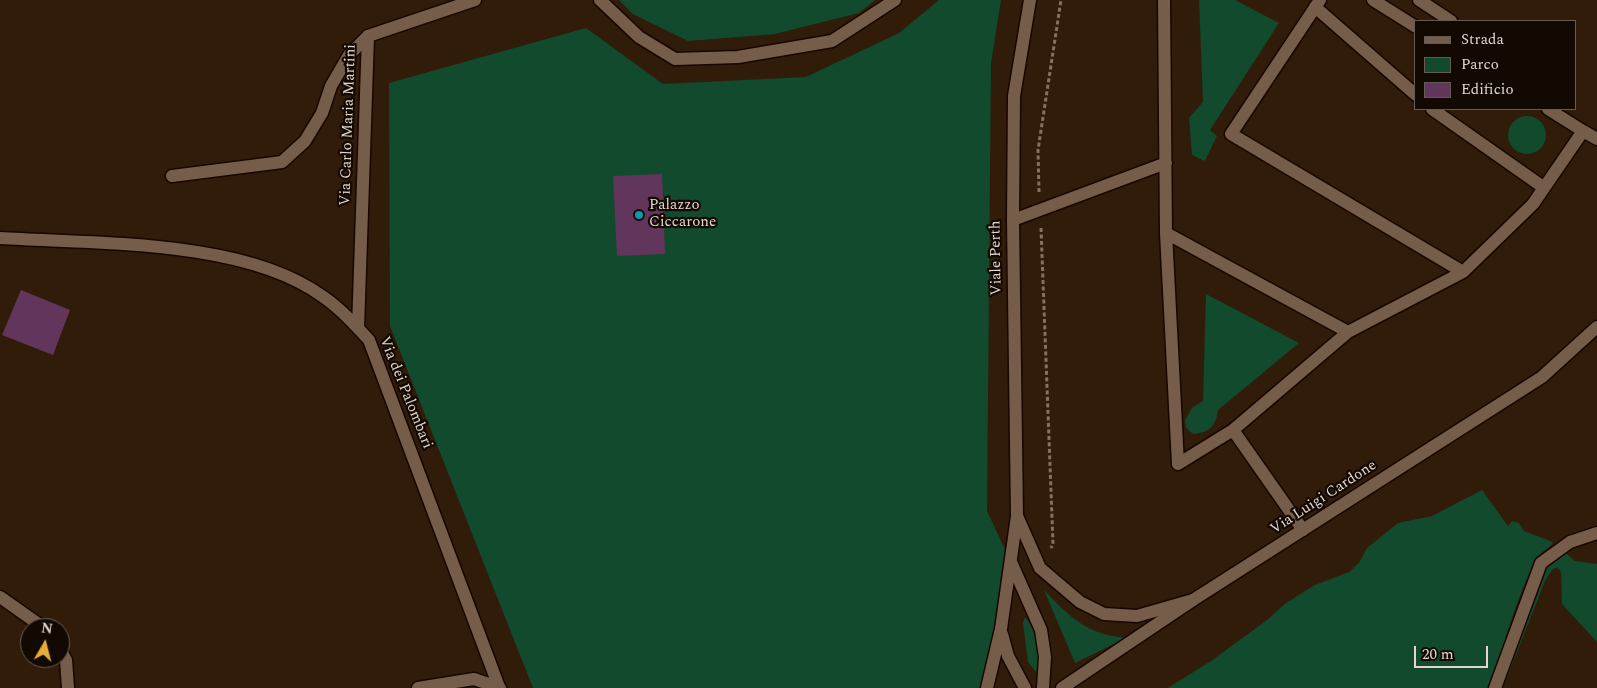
<!DOCTYPE html>
<html>
<head>
<meta charset="utf-8">
<style>
	body { margin:0 }
	#map { position:relative; width:1597px; height:688px; overflow:hidden; background:#311c0a; font-family:Spectral,serif }
	canvas { display:block }
	.legend { position:absolute; left:1414px; top:20px; width:162px; height:90px; box-sizing:border-box; background:#120903; border:1px solid #665b53; margin:0; padding:6px 9px; list-style:none; font-size:15px; color:#e4d6cb }
	.legend li { display:flex; align-items:center; gap:10px; height:25px }
	.legend b { width:25px; border:1px solid #665b53 }
	.north { position:absolute; left:20px; top:618px; width:50px; height:50px; box-sizing:border-box; background:#120903; border:1px solid #665b53; border-radius:50%; rotate:8deg; font-size:14px; font-weight:700; line-height:20px; text-align:center; color:#e4d6cb }
	.north::after { content:''; display:block; margin:auto; width:18px; height:22px; background:#e8ab37; clip-path:polygon(50% 0,100% 100%,50% 72%,0 100%) }
	.scale { position:absolute; left:1414px; top:646px; width:74px; height:22px; box-sizing:border-box; border:2px solid #e4d6cb; border-top:0; padding-left:6px; font-size:15px; line-height:18px; white-space:nowrap; color:#e4d6cb; -webkit-text-stroke:4px #120903; paint-order:stroke }
</style>
</head>
<body>
<div id="map">
<canvas width="1597" height="688"></canvas>
<ul class="legend">
<li><b style="height:6px;background:#765d49"></b>Strada</li>
<li><b style="height:14px;background:#114a2c"></b>Parco</li>
<li><b style="height:14px;background:#61355c"></b>Edificio</li>
</ul>
<div class="north">N</div>
<div class="scale">20 m</div>
</div>
<script>
const c = document.querySelector('canvas').getContext('2d');
c.lineJoin = 'round';
function fillPath(path, color) {
  c.fillStyle = color;
  c.fill(path, 'evenodd');
}
function strokePath(path, color, width, dash) {
  c.strokeStyle = color;
  c.lineWidth = width;
  c.lineCap = dash ? 'butt' : 'round';
  c.setLineDash(dash || []);
  c.stroke(path);
}
function label(font, color, halo, rows, align = 'center') {
  c.font = font + ' Spectral,serif';
  c.lineWidth = 4.5;
  c.setLineDash([]);
  c.textBaseline = 'middle';
  c.strokeStyle = halo;
  c.fillStyle = color;
  for (const [text, x, y, turn = 0] of rows) {
    c.save();
    c.translate(x, y);
    c.rotate((+turn || 0) * Math.PI / 180);
    c.textAlign = isNaN(turn) ? turn : align;
    if (halo) c.strokeText(text, 0, 0);
    c.fillText(text, 0, 0);
    c.restore();
  }
}
fillPath(new Path2D(`
	M619 0H875L859 13 775 34 688 41 633 14Z
	M939 0H1001L991 63 987 511 1010 560 986 688H533L390 326 389 83 586 28 663 84 806 77 899 33Z
	M1199 0H1235L1279 23 1210 130 1217 136 1205 161 1192 155 1189 118 1203 102Z
	M1508 135a19 19 0 1 1 38 0a19 19 0 1 1-38 0Z
	M1206 294 1299 343 1218 410C1216 426 1209 433 1193 434L1186 428 1185 420 1192 408 1203 401Z
	M1482 490 1508 526 1512 521 1519 523 1524 531 1553 542C1550 549 1541 551 1537 558 1515 598 1505 646 1488 688H1168L1211 661 1267 620 1286 603 1315 585 1349 572 1359 563 1367 548 1398 523 1432 516Z
	M1560 553 1567 554 1575 561 1597 564V642L1562 604 1561 572 1557 567 1552 570 1545 581 1503 688H1498L1547 563Z
	M1044 590C1071 618 1086 634 1126 638L1075 663Z
	M1025 617C1038 632 1041 658 1039 676L1028 662 1023 623Z`), '#114a2c');
fillPath(new Path2D(`
	M662 174 665 254 617 256 613 176Z
	M21 290 70 310 53 355 2 335Z`), '#61355c');
const service = new Path2D(`
	M1164 0 1166 233
	M1320 0 1231 134 1463 272 1348 332
	M1373 0 1416 27
	M1315 7 1416 95
	M1432 109 1543 187
	M1583 131 1597 139
	M172 176 282 162 305 141 322 113 331 86 349 55 368 36
	M1013 220 1166 163
	M1463 272 1533 204 1583 131 1548 109
	M1233 430 1178 464 1166 233 1348 332 1233 430 1303 530`);
const minor = new Path2D(`
	M600 0 639 37 675 59 738 57 832 41 895 0
	M1419 0 1451 21
	M0 238C95 244 244 239 322 296 340 308 354 324 369 340L499 687
	M358 328 368 36 475 0
	M0 597 44 628
	M60 649 66 660 68 688
	M418 688 474 679 500 688
	M1495 688 1541 563 1570 542 1597 533`);
const tertiary = new Path2D(`
	M1062 688 1193 600 1542 377 1597 327`);
const secondary = new Path2D(`
	M1017 516 1040 568 1080 602 1104 614 1137 616 1193 600
	M1011 562 1041 630 1045 657 1043 688
	M1002 634 1008 656 1025 688
	M987 688 1001 629 1017 516 1013 220 1014 96 1030 0`);
strokePath(service, '#180600', 15);
strokePath(minor, '#180600', 15);
strokePath(tertiary, '#180600', 15);
strokePath(secondary, '#180600', 15);
strokePath(new Path2D(`
	M1039 192 1038 150 1061 0
	M1041 228 1053 544 1051 548`), '#837162', 3, [4, 2.5]);
strokePath(service, '#765d49', 12);
strokePath(minor, '#765d49', 12);
strokePath(tertiary, '#765d49', 12);
strokePath(secondary, '#765d49', 12);
for (const [x, y, r, color] of [
	[639,215,5,"#0f9aa8"]
]) {
  const dot = new Path2D();
  dot.arc(x, y, r, 0, 2 * Math.PI);
  c.fillStyle = color;
  c.fill(dot);
  strokePath(dot, '#120903', 2);
}
label('15px', '#e4d6cb', '#120903', [
	["Via Carlo Maria Martini",349,125,-88],
	["Viale Perth",997,258,-91],
	["Via dei Palombari",405,393,68],
	["Via Luigi Cardone",1324,498,-33]
]);
label('15px', '#e4d6cb', '#120903', [
	["Palazzo",649,206],
	["Ciccarone",649,223]
], 'left');
</script>
</body>
</html>
